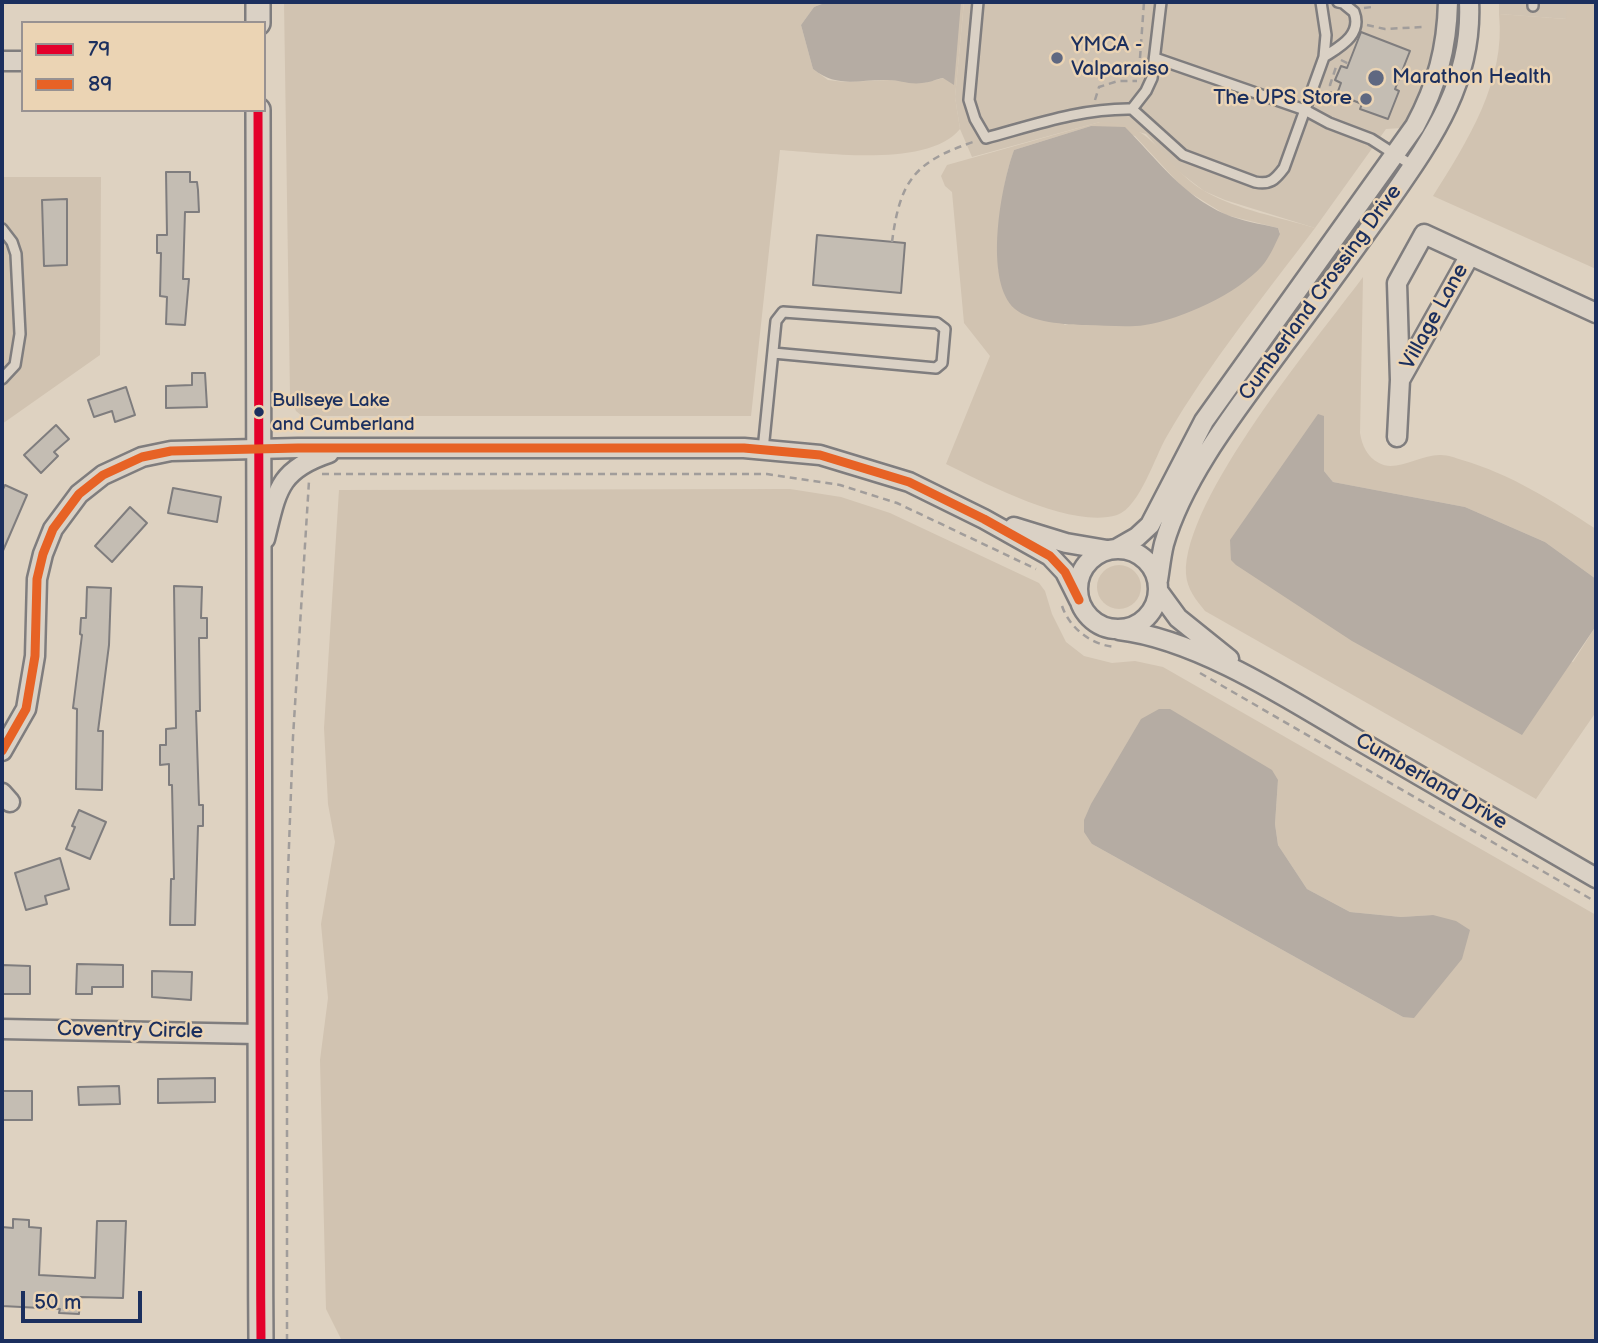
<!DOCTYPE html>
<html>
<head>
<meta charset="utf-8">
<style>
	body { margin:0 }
	#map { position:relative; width:1598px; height:1343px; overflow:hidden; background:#ded2c1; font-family:"Balsamiq Sans",sans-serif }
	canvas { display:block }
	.frame { position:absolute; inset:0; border:4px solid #1b2f5e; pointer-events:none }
	.legend { position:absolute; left:21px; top:21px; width:245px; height:91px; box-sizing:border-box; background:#ebd4b4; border:2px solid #989292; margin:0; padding:9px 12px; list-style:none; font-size:21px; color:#1b2f5e }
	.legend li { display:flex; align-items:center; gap:14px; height:35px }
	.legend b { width:35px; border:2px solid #989292 }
	.scale { position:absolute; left:21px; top:1291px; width:121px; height:32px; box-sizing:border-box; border:4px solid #1b2f5e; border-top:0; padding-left:9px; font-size:21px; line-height:24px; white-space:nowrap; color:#1b2f5e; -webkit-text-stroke:5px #ebd4b4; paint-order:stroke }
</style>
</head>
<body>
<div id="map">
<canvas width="1598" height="1343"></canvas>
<div class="frame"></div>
<ul class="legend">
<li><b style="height:9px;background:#e4002b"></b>79</li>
<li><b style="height:9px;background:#e76225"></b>89</li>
</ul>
<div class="scale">50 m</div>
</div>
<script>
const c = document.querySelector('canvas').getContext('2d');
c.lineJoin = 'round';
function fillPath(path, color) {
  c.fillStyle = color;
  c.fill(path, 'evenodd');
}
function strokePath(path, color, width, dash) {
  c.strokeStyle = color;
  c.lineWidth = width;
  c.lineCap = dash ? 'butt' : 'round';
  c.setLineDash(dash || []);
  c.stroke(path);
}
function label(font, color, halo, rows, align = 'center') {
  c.font = font + ' "Balsamiq Sans",sans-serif';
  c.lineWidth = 5;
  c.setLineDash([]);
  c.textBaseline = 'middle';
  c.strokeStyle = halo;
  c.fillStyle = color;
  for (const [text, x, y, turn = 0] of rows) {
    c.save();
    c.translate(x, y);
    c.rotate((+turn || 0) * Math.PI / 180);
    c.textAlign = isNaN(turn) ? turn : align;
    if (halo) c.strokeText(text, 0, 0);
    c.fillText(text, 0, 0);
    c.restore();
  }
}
fillPath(new Path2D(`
	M964 2H1441L1435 57 1412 119 1402 128 1386 129 1315 228 1225 200 1204 191 1178 171 1146 134 1100 122 972 157 960 129 955 97Z
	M1499 2H1567V19L1499 14Z`), '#d0c3b2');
fillPath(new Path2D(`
	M284 2H827L814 7 801 25 813 69 828 80 845 82 889 80 923 83 944 78 960 2H943H964L955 97 960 129C928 168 826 153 780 150L751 416H302L296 411 290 395Z
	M1567 2H1596V269L1433 196C1467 142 1506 81 1499 14L1566 19Z
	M1100 122C1158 122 1162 167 1206 192 1238 210 1279 217 1315 228 1264 296 1210 362 1167 436 1155 456 1140 507 1117 515 1071 529 987 484 946 464L990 356 964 323 952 192 945 186 941 176 947 165ZM1091 126 1135 136 1184 189 1226 215 1278 228 1280 233 1261 266 1065 325 998 270C999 229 1000 189 1014 150Z
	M2 177H101L100 355 2 424Z
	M1340 246 1334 265 1162 527 1160 526 1189 465 1221 410Z
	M1363 277 1360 433C1362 445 1367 457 1379 463 1396 473 1421 454 1441 455 1448 455 1456 458 1462 460 1511 474 1554 502 1596 529V579L1545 542 1465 507 1333 482 1324 471V416L1231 540 1573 662 1596 626V712L1536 799 1205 611C1196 600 1187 589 1186 574 1183 499 1316 340 1363 277Z
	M790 489 841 497 890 513 1039 583 1045 591 1052 614 1066 642 1084 656 1112 663 1135 661 1163 667 1596 915V1341H342L326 1309 320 1060 328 998 321 924 335 842 328 804 324 728 339 490ZM1278 780 1275 824 1278 845 1307 889 1350 912 1401 917 1433 915 1403 1017 1092 844Z
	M1097 587a22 22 0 1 1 44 0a22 22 0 1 1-44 0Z`), '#d1c3b1');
fillPath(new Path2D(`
	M827 2H961L954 85 943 78C936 79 929 83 922 83 910 85 899 80 888 80 859 79 838 89 813 69L801 25 814 7Z
	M1091 126 1125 127C1156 158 1183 196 1225 214 1241 221 1261 224 1278 228L1280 234C1275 244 1270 257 1262 266 1237 294 1182 319 1145 325 1126 328 1105 325 1086 325 1067 325 1030 322 1015 309 983 281 1001 185 1014 150Z
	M1318 414 1324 416V471L1333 482 1465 507 1545 542 1596 579V626L1522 735 1352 641 1236 565 1231 560 1230 540Z
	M1159 709H1170L1272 770 1278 780 1275 824 1278 845 1307 889 1350 912 1401 917 1433 915 1456 921 1470 930 1462 959 1414 1018 1403 1017 1092 844 1084 832V820L1091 804 1141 719Z`), '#b5aca3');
const building = new Path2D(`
	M1361 32 1410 51 1395 89 1399 91 1388 119 1360 109 1362 104 1337 94 1341 83 1335 80 1341 66 1347 68Z
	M166 172H190V182H197L198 190 199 212H185L183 279H189L185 325 166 324 167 297 160 296 161 253H157V235H167Z
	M67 199V265L44 266 42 200Z
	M817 235 905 243 901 293 813 285Z
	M192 373H205L207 407 166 408V386L192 385Z
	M126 387 135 415 115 422 112 411 94 417 88 400Z
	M56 425 69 439 54 452 58 456 41 473 24 455Z
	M5 485 27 495 2 553V491Z
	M173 488 221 497 217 522 168 513Z
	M130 507 147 523 112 562 95 546Z
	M174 586 202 587 201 618H207V638H199L200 711H196L199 805H203V826H198L195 925H170L171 879H174L172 785H169V764L160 765V745H166V729L176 728Z
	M87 587 111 588 109 645 98 731H103L102 790 76 789 77 709 73 708 82 635 80 634 81 618H86Z
	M79 810 106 822 90 859 66 849 75 827 72 826Z
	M60 858 69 889 45 896 47 904 26 910 15 873Z
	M77 964 123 965V987H92V994H76Z
	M2 965 30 966V994H2Z
	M152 971 192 972 191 1000 152 997Z
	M215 1078V1102L158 1103V1079Z
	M119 1086 120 1104 79 1105 78 1087Z
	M2 1091H32V1120H2Z
	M13 1219 29 1220V1227L41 1228 39 1275 95 1278 97 1221H126L123 1298 80 1297 79 1314 59 1313 60 1309 2 1306V1227L13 1228Z`);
fillPath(building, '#c4bdb3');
strokePath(building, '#7f7d7e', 2);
const service = new Path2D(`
	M978 2 969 100 975 119 986 138C1034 125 1082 108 1132 109L1183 155 1255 182C1270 185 1275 180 1284 168L1324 57 1326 35 1321 2
	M1533 2V6
	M1324 57C1339 47 1363 35 1354 12L1343 3 1338 2
	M1155 58 1305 110 1329 123 1371 139 1413 166
	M1132 109 1146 91 1152 78 1161 2
	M2 229 12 242 16 254 20 334 15 365 2 379
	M763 450 776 321 783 312 937 323 945 329 942 363 936 368 773 353`);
const minor = new Path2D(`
	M2 61H23
	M1400 380 1470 255
	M1397 437 1400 380 1397 283 1424 234 1596 313
	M1014 527 1066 543 1107 550
	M265 539C277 491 278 470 329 453
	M1078 589a40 40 0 1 1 80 0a40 40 0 1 1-80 0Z
	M1116 549 1137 537 1150 525 1204 421 1415 126C1437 85 1447 48 1448 2
	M1158 580C1160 568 1161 556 1164 544 1184 474 1242 403 1284 345 1318 300 1351 254 1384 208 1429 143 1473 85 1469 2
	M1159 592 1178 618 1229 659
	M1119 630C1196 639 1286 697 1353 737 1434 784 1515 831 1596 878
	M2 751 26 709 35 656 37 579 43 554 53 529 79 494 103 475 142 457 171 451 298 448H744L820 455 909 482 984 519 1050 556 1065 572 1079 600
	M2 793 10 802
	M2 1029 258 1034`);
const tertiary = new Path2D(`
	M258 23V2
	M258 110C261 521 258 931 261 1341`);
strokePath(service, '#7f7d7e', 14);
strokePath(minor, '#7f7d7e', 23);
strokePath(tertiary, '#7f7d7e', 28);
strokePath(new Path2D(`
	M1364 8 1372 7
	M1367 25 1385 29 1423 27
	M1140 58 1144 2
	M1341 60 1349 64
	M1331 98 1330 85 1337 64
	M1095 100 1099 87 1118 81H1137
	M892 242C900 181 914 162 973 142
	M322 474H767L840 485 897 503 1036 569
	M1062 606C1070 629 1092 645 1115 647
	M1200 673 1596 902
	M287 1341V900L293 737 309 481`), '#a19d9b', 2.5, [7, 5]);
strokePath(service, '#dad1c5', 9);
strokePath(minor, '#dad1c5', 18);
strokePath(tertiary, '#dad1c5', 23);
strokePath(new Path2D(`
	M258 110C261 521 258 931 261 1341`), '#e4002b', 9);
strokePath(new Path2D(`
	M2 751 26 709 35 656 37 579 43 554 53 529 79 494 103 475 142 457 171 451 298 448H744L820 455 909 482 984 519 1050 556 1065 572 1079 600`), '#e76225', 9);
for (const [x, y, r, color] of [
	[1057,58,7,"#5f6881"],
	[1376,78,9,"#5f6881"],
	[1366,99,7,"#5f6881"],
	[259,412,6,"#1b2f5e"]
]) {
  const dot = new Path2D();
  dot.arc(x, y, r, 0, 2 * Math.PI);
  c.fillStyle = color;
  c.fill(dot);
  strokePath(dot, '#ebd4b4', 2.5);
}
label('19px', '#1b2f5e', '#ebd4b4', [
	["Bullseye Lake",272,401],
	["and Cumberland",272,425]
], 'left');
label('21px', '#1b2f5e', '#ebd4b4', [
	["YMCA -",1071,46],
	["Valparaiso",1071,70],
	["Marathon Health",1392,78],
	["The UPS Store",1352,99,"right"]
], 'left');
label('21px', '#1b2f5e', '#ebd4b4', [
	["Cumberland Crossing Drive",1321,293,-54],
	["Village Lane",1435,317,-61],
	["Cumberland Drive",1431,782,30],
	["Coventry Circle",130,1031,1]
]);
</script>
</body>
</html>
